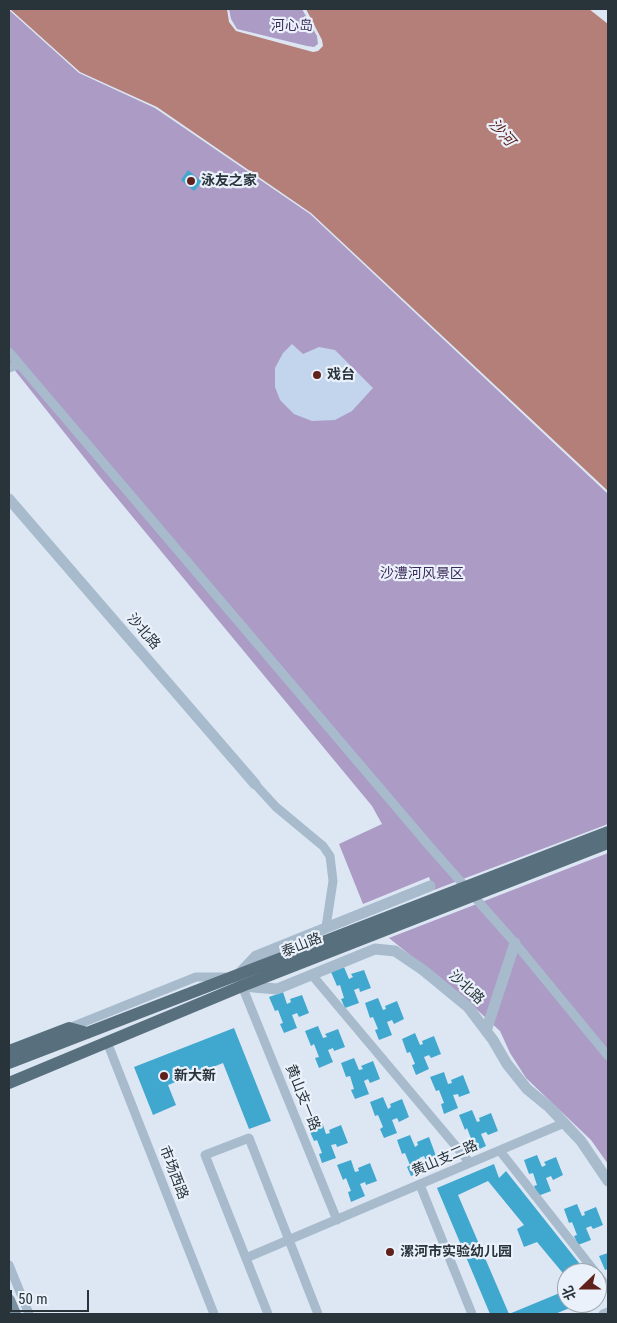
<!DOCTYPE html>
<html>
<head>
<meta charset="utf-8">
<style>
	body { margin:0 }
	#map { position:relative; width:617px; height:1323px; overflow:hidden; background:#dde7f4; font-family:"Roboto Condensed","Noto Sans SC",sans-serif }
	canvas { display:block }
	.frame { position:absolute; inset:0; border:10px solid #28343a; pointer-events:none }
	.north { position:absolute; left:557px; top:1263px; width:50px; height:50px; box-sizing:border-box; background:#eaf1fb; border:1px solid #9ca5ae; border-radius:50%; rotate:248deg; font-size:14px; font-weight:700; line-height:20px; text-align:center; color:#28343a }
	.north::after { content:''; display:block; margin:auto; width:18px; height:22px; background:#5f211a; clip-path:polygon(50% 0,100% 100%,50% 72%,0 100%) }
	.scale { position:absolute; left:10px; top:1290px; width:79px; height:22px; box-sizing:border-box; border:2px solid #28343a; border-top:0; padding-left:6px; font-size:15px; line-height:18px; white-space:nowrap; color:#28343a; -webkit-text-stroke:4px #eaf1fb; paint-order:stroke }
</style>
</head>
<body>
<div id="map">
<canvas width="617" height="1323"></canvas>
<div class="frame"></div>
<div class="north">北</div>
<div class="scale">50 m</div>
</div>
<script>
const c = document.querySelector('canvas').getContext('2d');
c.lineJoin = 'round';
function fillPath(path, color) {
  c.fillStyle = color;
  c.fill(path, 'evenodd');
}
function strokePath(path, color, width, dash) {
  c.strokeStyle = color;
  c.lineWidth = width;
  c.lineCap = dash ? 'butt' : 'round';
  c.setLineDash(dash || []);
  c.stroke(path);
}
function label(font, color, halo, rows, align = 'center') {
  c.font = font + ' "Roboto Condensed","Noto Sans SC",sans-serif';
  c.lineWidth = 4.5;
  c.setLineDash([]);
  c.textBaseline = 'middle';
  c.strokeStyle = halo;
  c.fillStyle = color;
  for (const [text, x, y, turn = 0] of rows) {
    c.save();
    c.translate(x, y);
    c.rotate((+turn || 0) * Math.PI / 180);
    c.textAlign = isNaN(turn) ? turn : align;
    if (halo) c.strokeText(text, 0, 0);
    c.fillText(text, 0, 0);
    c.restore();
  }
}
fillPath(new Path2D(`
	M229 9H302L317 36 318 44 314 47 307 46 237 29 231 19Z
	M9 10 79 73 155 108 310 214 608 494V824L434 890 429 877 363 904 339 844 382 824 372 806 98 475 9 363Z
	M608 853V1164L591 1140 526 1078 510 1053 500 1031 472 1005 389 938Z`), '#ab9bc5');
fillPath(new Path2D(`
	M292 344 303 354 319 347 335 350 373 388 352 411 335 420 312 421 294 414 280 400 275 387V368L283 353Z`), '#c3d4ed');
fillPath(new Path2D(`
	M10 9H227L229 22 236 31 313 52 318 51 323 46 322 40 306 9H589L608 24V491L311 213 157 107 80 72Z`), '#b47e79');
fillPath(new Path2D(`
	M188 170 202 182 194 191 181 180Z
	M344 967 349 979 353 977 351 974 364 970 371 988 360 992 359 988 354 990 359 1003 345 1008 341 999 344 998 340 985 337 986 331 972Z
	M283 992 287 1004 291 1002 290 999 302 995 309 1013 299 1017 297 1013 292 1015 297 1028 284 1033 280 1024 283 1023 278 1010 275 1011 269 997Z
	M378 998 383 1010 386 1009 385 1006 397 1001 404 1019 394 1024 392 1020 387 1022 392 1035 379 1040 375 1030 378 1029 373 1017 370 1018 365 1003Z
	M318 1026 323 1038 327 1037 325 1034 338 1029 345 1047 334 1051 333 1048 328 1050 333 1062 319 1068 315 1058 319 1057 314 1044 311 1046 305 1031Z
	M234 1028 271 1121 249 1129 223 1063 168 1085 176 1105 153 1115 134 1067Z
	M415 1033 420 1045 423 1044 422 1041 434 1036 441 1054 431 1058 429 1055 424 1057 429 1069 416 1075 412 1065 415 1064 410 1052 407 1053 402 1039Z
	M354 1058 359 1070 363 1069 361 1066 373 1061 380 1079 370 1083 368 1079 364 1081 369 1094 355 1099 351 1090 354 1089 350 1076 346 1077 341 1063Z
	M444 1072 448 1084 452 1083 451 1080 463 1075 470 1093 459 1097 458 1094 453 1095 458 1108 444 1114 441 1104 444 1103 439 1090 436 1091 430 1077Z
	M383 1097 388 1109 391 1107 390 1104 402 1099 409 1117 399 1122 397 1118 392 1120 397 1133 384 1138 380 1129 383 1127 378 1115 375 1116 370 1102Z
	M472 1110 477 1122 480 1121 479 1118 491 1113 498 1131 488 1135 486 1132 481 1134 486 1146 473 1152 469 1142 472 1141 467 1128 465 1130 459 1115Z
	M322 1122 326 1134 330 1133 329 1130 341 1125 348 1143 337 1147 336 1144 331 1145 336 1158 322 1163 319 1154 322 1153 317 1140 314 1141 308 1127Z
	M410 1135 415 1147 418 1145 417 1142 429 1137 436 1156 426 1160 424 1156 419 1158 424 1171 411 1176 407 1167 410 1165 405 1153 402 1154 397 1140Z
	M537 1155 542 1167 546 1165 544 1162 556 1157 563 1175 553 1180 551 1176 546 1178 551 1191 538 1196 534 1186 537 1185 533 1173 529 1174 524 1160Z
	M351 1160 355 1172 359 1171 358 1168 370 1163 377 1181 366 1185 365 1182 360 1184 365 1196 351 1202 348 1192 351 1191 346 1178 343 1180 337 1165Z
	M494 1164 499 1178 506 1171 587 1273H567V1278L537 1242 524 1247 517 1229 524 1225 488 1181 458 1195 509 1314 567 1290V1303H582L555 1314H490L437 1188Z
	M577 1204 582 1216 585 1215 584 1212 596 1207 603 1225 593 1229 591 1226 586 1228 591 1240 578 1245 574 1236 577 1235 572 1222 569 1223 564 1209Z
	M608 1253V1269L605 1270 599 1256Z`), '#40a7cf');
strokePath(new Path2D(`
	M9 352 431 848 515 943 608 1056
	M9 368 19 364
	M255 784 276 807 323 846 330 856 333 881 326 927
	M312 975 470 1163
	M242 986 337 1220
	M69 1028 196 977H225
	M107 1042 214 1314
	M500 1151 596 1273
	M420 1185 472 1314
	M246 1258 564 1123
	M9 1265 29 1314
	M597 1274 608 1288
	M268 1314 205 1155 249 1138 318 1314
	M603 1314 608 1312`), '#a7bbcd', 9);
strokePath(new Path2D(`
	M9 499 255 784
	M238 975 256 956 430 886
	M242 986 277 989 375 949 395 951 423 970 468 1007 493 1040 507 1064 527 1089 549 1107 581 1141 608 1181
	M486 1031 515 943`), '#a7bbcd', 11);
strokePath(new Path2D(`
	M9 1300 15 1314`), '#7891a1', 12);
strokePath(new Path2D(`
	M9 1051 69 1028 87 1033
	M9 1063 608 832
	M9 1083 242 986 608 843`), '#586f7d', 12);
for (const [x, y, r, color] of [
	[191,181,5,"#5f211a"],
	[317,375,5,"#5f211a"],
	[164,1076,5,"#5f211a"],
	[390,1252,5,"#5f211a"]
]) {
  const dot = new Path2D();
  dot.arc(x, y, r, 0, 2 * Math.PI);
  c.fillStyle = color;
  c.fill(dot);
  strokePath(dot, '#eaf1fb', 2);
}
label('14px', '#3d2a5a', '#eaf1fb', [
	["河心岛",292,26],
	["沙澧河风景区",422,574]
]);
label('bold 14px', '#28343a', '#eaf1fb', [
	["泳友之家",201,181],
	["戏台",327,375],
	["新大新",174,1076],
	["漯河市实验幼儿园",400,1252]
], 'left');
label('14px', '#28343a', '#eaf1fb', [
	["沙北路",143,632,49],
	["泰山路",302,946,-22],
	["沙北路",466,988,43],
	["黄山支一路",302,1098,68],
	["黄山支二路",445,1159,-23],
	["市场西路",173,1173,69]
]);
label('italic 15px', '#5f211a', '#eaf1fb', [
	["沙河",501,133,49]
]);
</script>
</body>
</html>
